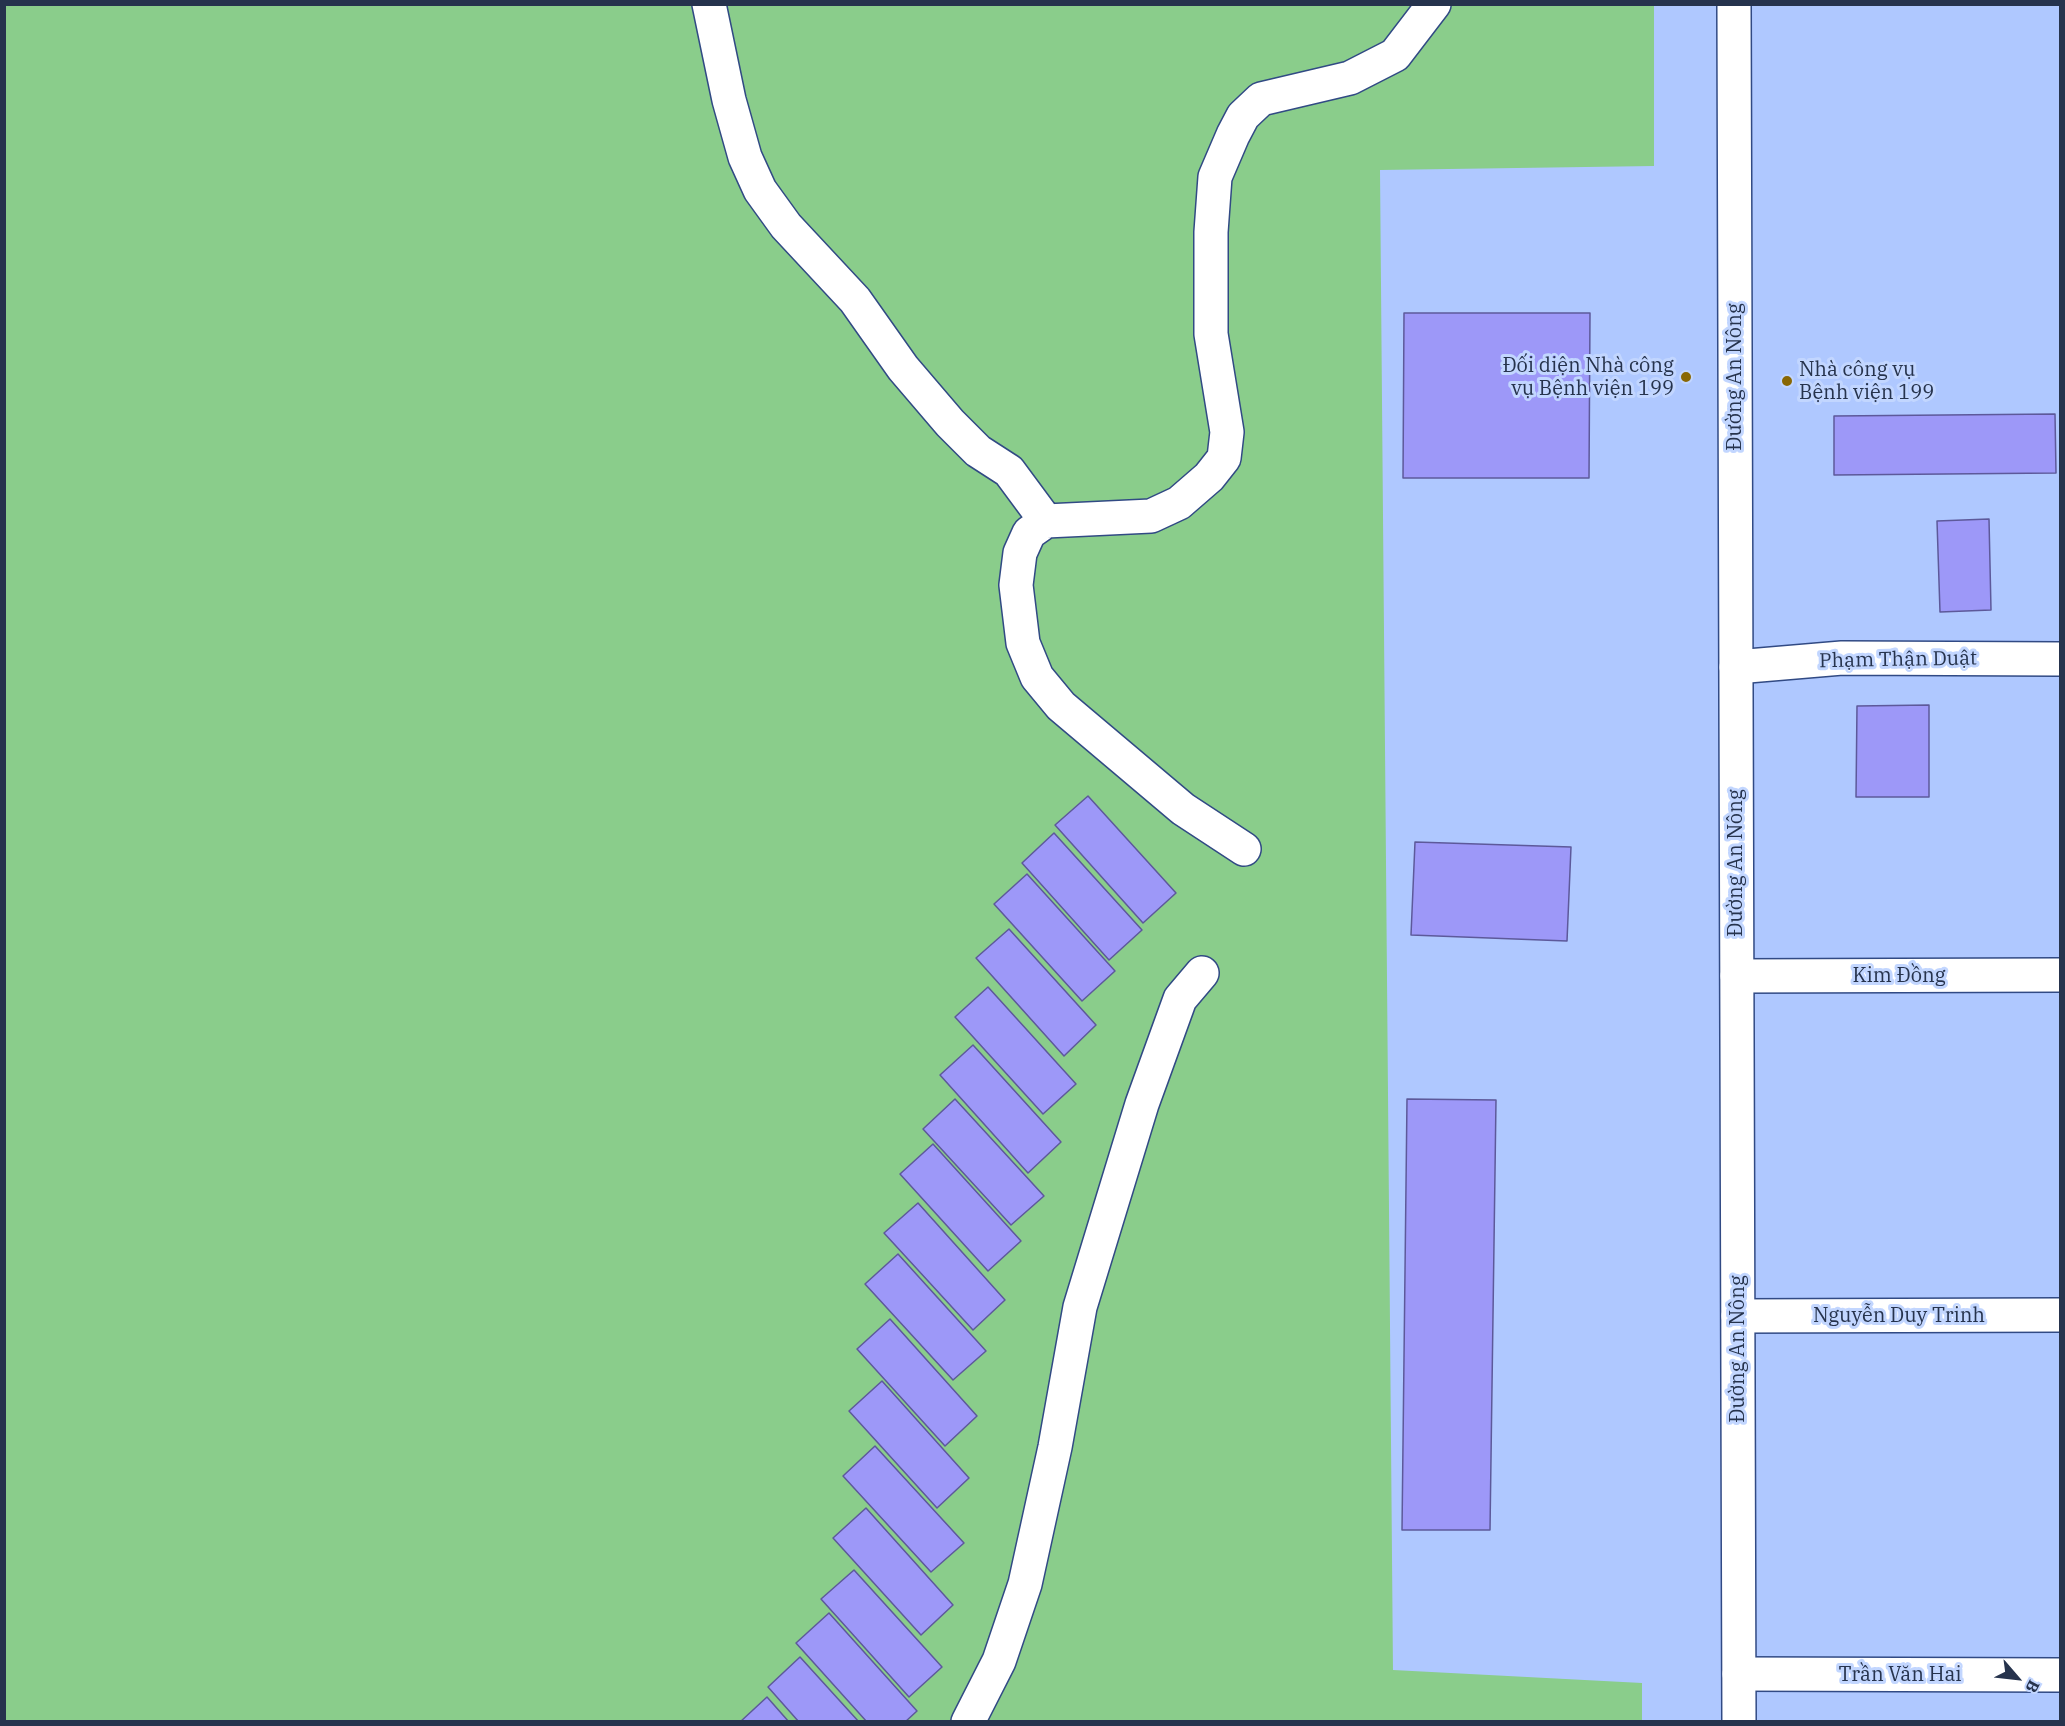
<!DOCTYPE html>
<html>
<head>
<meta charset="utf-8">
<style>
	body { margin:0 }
	#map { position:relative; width:2065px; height:1726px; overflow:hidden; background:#afc8ff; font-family:"IBM Plex Serif",serif }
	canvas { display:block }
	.frame { position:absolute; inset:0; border:6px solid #26334d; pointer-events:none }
	.north { position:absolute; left:1987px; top:1648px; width:60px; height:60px; -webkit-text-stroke:4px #c2d6ff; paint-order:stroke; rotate:118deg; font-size:16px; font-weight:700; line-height:24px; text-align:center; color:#26334d }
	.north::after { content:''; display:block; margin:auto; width:21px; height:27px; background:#26334d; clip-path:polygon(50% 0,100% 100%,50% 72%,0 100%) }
</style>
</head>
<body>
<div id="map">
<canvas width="2065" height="1726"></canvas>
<div class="frame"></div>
<div class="north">B</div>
</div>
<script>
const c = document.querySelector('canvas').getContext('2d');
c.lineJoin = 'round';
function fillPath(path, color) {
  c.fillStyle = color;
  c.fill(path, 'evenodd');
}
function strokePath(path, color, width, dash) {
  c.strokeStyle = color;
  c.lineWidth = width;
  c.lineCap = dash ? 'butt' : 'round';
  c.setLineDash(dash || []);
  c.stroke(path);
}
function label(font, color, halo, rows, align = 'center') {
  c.font = font + ' "IBM Plex Serif",serif';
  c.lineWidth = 6;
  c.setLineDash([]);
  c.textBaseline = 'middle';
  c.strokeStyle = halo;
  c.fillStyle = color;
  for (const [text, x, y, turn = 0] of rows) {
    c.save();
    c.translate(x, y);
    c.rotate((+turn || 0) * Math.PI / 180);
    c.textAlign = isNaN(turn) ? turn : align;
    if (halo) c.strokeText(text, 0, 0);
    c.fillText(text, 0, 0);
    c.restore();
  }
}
fillPath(new Path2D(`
	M5 5H1654V166L1380 170 1393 1670 1642 1683V1721L5 1722Z`), '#8acd8b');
const building = new Path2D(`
	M1404 313H1590L1589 478H1403Z
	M2055 414 2056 473 1834 475V416Z
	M1989 519 1991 610 1940 612 1937 521Z
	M1929 705V797H1856L1857 706Z
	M1088 796 1176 893 1143 923 1055 825Z
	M1054 833 1142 930 1109 960 1022 863Z
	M1415 842 1571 847 1567 941 1411 935Z
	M1027 874 1115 971 1082 1001 994 904Z
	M1009 929 1096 1025 1064 1056 976 958Z
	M988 987 1076 1084 1043 1114 955 1017Z
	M973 1045 1061 1142 1028 1173 940 1075Z
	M955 1099 1044 1196 1011 1225 923 1129Z
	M1407 1099 1496 1100 1490 1530H1402Z
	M933 1144 1021 1241 988 1271 900 1174Z
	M918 1203 1005 1300 973 1330 884 1233Z
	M898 1254 986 1351 953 1380 865 1284Z
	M890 1319 977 1416 945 1446 857 1349Z
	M882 1381 969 1478 937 1508 849 1411Z
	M875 1446 964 1543 931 1572 843 1476Z
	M866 1508 953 1605 921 1635 833 1538Z
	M854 1570 942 1667 909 1697 821 1599Z
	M829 1613 917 1711 905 1722H867L796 1643Z
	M800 1657 859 1722H799L768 1687Z
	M767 1697 789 1722H740Z`);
fillPath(building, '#9d98f8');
strokePath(building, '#5d599a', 1.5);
const minor = new Path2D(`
	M709 4 729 100 745 157 760 190 786 226 855 300 903 368 950 423 978 451 1009 471 1046 521
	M1736 667 1842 658 2060 659
	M1244 849 1183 809 1061 706 1037 677 1023 643 1016 585 1020 553 1029 533 1046 521 1151 516 1179 503 1209 477 1224 458 1227 432 1211 334V232L1215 177 1233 135 1243 116 1261 99 1350 78 1395 55 1434 4
	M1737 976 2060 975
	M1738 1316 2060 1315
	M1739 1674 2060 1675
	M968 1722 999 1661 1025 1584 1055 1447 1080 1307 1142 1104 1180 999 1202 973`);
const major = new Path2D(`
	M1734 4 1739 1722`);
strokePath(minor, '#314a84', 36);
strokePath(major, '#314a84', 36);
strokePath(minor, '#fff', 33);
strokePath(major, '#fff', 33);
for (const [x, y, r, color] of [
	[1686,377,6,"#896704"],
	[1787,381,6,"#896704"]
]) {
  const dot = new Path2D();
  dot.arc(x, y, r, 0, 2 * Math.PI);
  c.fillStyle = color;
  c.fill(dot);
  strokePath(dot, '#c2d6ff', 2);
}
label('20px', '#26334d', '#c2d6ff', [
	["Đối diện Nhà công",1674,366],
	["vụ Bệnh viện 199",1674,389],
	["Nhà công vụ",1799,370,"left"],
	["Bệnh viện 199",1799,393,"left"]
], 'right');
label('20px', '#26334d', '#c2d6ff', [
	["Đường An Nông",1735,377,-90],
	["Phạm Thận Duật",1898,660,-1],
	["Đường An Nông",1736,863,-90],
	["Kim Đồng",1899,976],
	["Nguyễn Duy Trinh",1899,1316],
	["Đường An Nông",1738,1349,-90],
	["Trần Văn Hai",1900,1675]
]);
</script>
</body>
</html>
